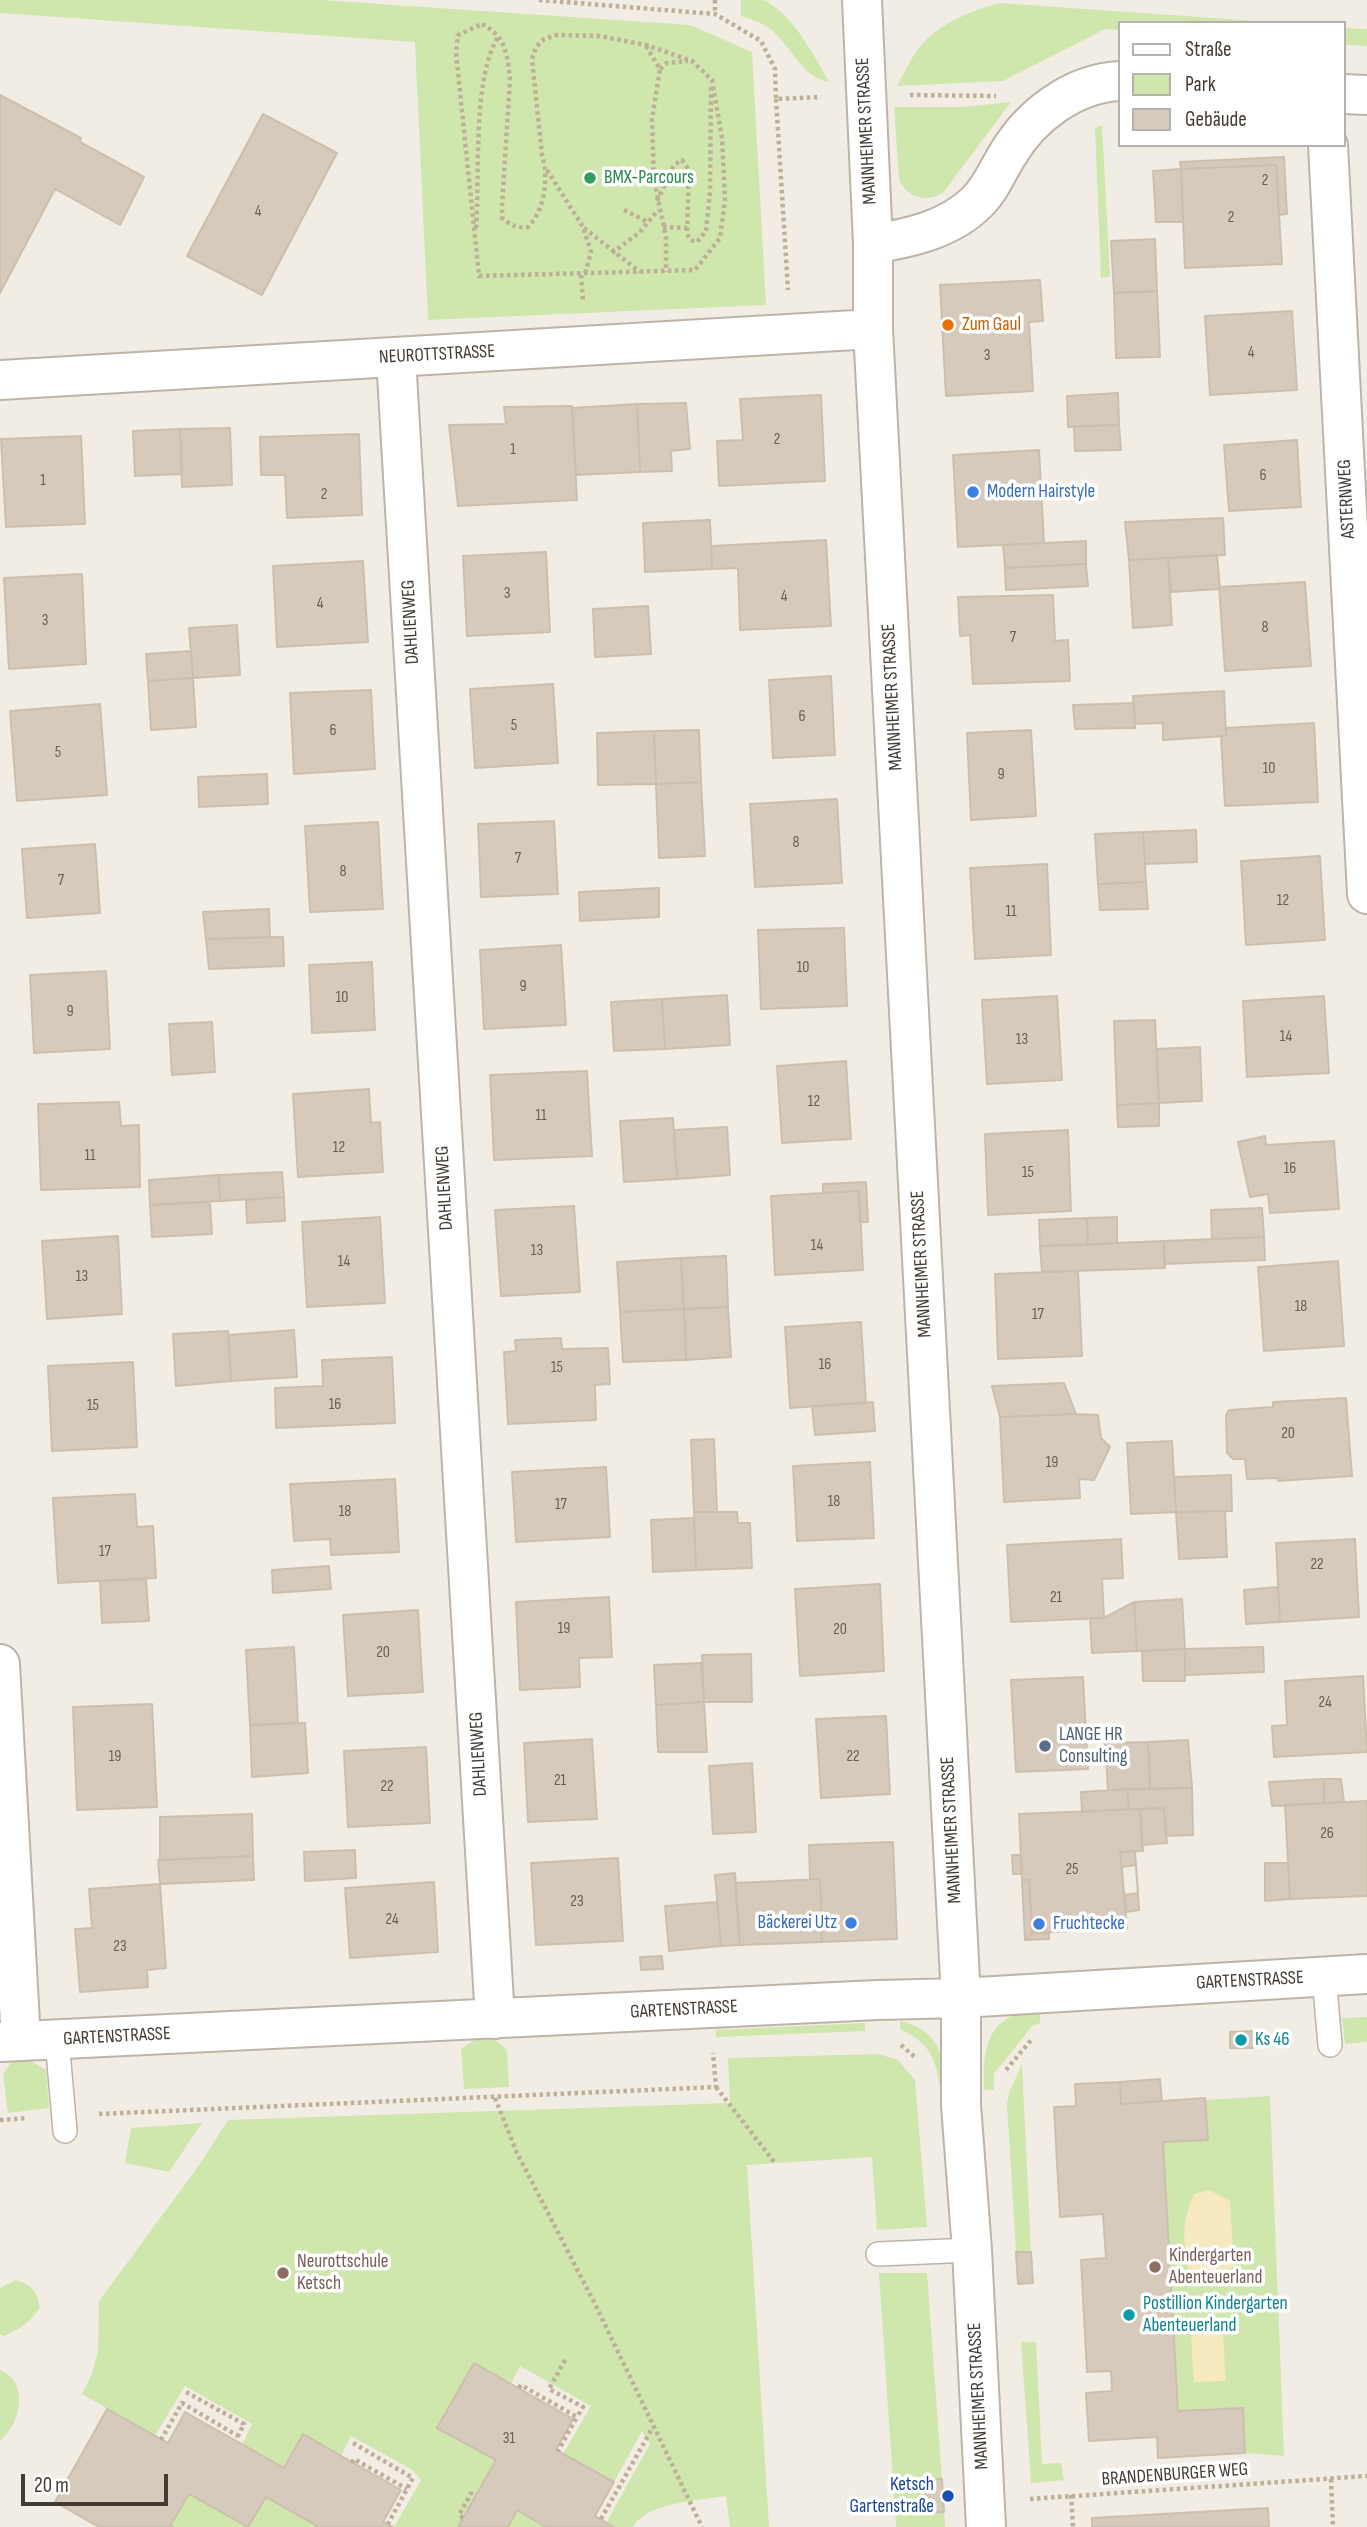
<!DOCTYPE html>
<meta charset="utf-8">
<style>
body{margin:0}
#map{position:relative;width:1367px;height:2527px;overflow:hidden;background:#f2ede4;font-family:"Sofia Sans Condensed",sans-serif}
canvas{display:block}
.legend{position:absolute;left:1118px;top:21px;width:228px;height:126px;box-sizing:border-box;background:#fff;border:2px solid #b4b1ae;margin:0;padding:9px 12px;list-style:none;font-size:21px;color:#433c34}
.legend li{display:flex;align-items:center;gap:14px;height:35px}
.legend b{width:35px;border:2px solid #b4b1ae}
.scale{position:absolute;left:21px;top:2474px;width:147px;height:32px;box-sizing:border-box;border:4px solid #433c34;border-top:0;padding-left:9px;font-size:21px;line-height:24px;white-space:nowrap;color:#433c34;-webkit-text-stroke:5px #fff;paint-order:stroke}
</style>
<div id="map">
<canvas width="1367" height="2527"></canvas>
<ul class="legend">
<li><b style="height:9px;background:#fff"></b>Straße</li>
<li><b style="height:19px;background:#cfe6ad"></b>Park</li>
<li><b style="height:19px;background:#d6cabc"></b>Gebäude</li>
</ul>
<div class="scale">20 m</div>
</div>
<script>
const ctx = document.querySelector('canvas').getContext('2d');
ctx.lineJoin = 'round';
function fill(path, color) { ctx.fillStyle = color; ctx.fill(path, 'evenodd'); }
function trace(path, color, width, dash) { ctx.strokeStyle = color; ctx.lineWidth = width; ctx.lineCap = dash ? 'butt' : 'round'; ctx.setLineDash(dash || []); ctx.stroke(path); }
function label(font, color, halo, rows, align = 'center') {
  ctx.font = font + ' "Sofia Sans Condensed",sans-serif'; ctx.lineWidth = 7; ctx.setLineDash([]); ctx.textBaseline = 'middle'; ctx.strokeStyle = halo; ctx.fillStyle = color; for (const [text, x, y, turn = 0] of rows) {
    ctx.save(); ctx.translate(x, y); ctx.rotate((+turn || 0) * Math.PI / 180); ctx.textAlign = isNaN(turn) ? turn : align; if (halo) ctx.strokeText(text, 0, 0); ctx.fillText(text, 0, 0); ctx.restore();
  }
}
const green = new Path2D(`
 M0,0H321L690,25L752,52L766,305L428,320L415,42L0,13Z
 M741,0C747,0 757,0 763,0C790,10 816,58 829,82C799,77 791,42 767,27C760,22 750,19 741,16Z
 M1000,3L1242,20L1274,23H1120V30L1105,29L1003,81L897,86C905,72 912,55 923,43C943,22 973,10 1000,3Z
 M1344,28L1367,29V46L1344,45Z
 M1011,102L943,193C925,203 907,198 899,179L894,107H963Z
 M1102,125L1110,277L1101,278L1095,128Z
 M1040,2013V2023L1033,2025L994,2074V2090H984C983,2063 983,2029 1012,2016C1019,2012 1031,2014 1040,2013Z
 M1367,2017V2042L1345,2044L1342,2018Z
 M900,2021C939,2030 943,2054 946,2089L940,2088C936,2057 929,2043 900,2029Z
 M865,2023V2031L716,2037V2030Z
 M481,2036C492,2037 499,2042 507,2050L509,2087L464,2089L461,2049Z
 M878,2054L898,2060L915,2080L927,2227L877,2230L872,2157L747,2165L769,2527H730L726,2496C701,2500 645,2503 633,2527H614L606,2523L650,2444L642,2431L614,2482L563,2454L591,2406L520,2366L511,2384L438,2428L496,2460L458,2527H394L421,2480L411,2469L351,2436L341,2456L303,2434L284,2468L242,2445L252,2424L185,2386L155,2436L82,2394L92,2374L98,2351L99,2301L200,2164L228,2120L730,2103L728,2058Z
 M26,2058L46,2070L49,2108L8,2113L3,2074L13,2060Z
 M1022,2064L1031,2252H1016L1007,2104L1009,2093Z
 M1270,2096L1284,2456L1245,2453L1243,2408L1178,2411L1163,2142L1208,2140L1205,2100Z
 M202,2123L169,2172L125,2163L131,2128Z
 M879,2273H927L942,2479L925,2480L927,2512H944L945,2527H896Z
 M16,2280C32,2285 36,2290 40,2307C29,2323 21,2329 3,2336L0,2334V2288Z
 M1021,2342H1036L1042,2464L1061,2463L1064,2480L1031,2483Z
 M0,2370C31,2383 20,2424 0,2441Z
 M189,2494L248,2527H173L170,2526Z
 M266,2497L319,2527H249Z
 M517,2510L546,2527H508Z`);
const sand = new Path2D(`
 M1209,2190L1230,2201L1234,2267L1214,2276L1189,2273C1184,2242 1180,2224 1194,2194Z
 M1222,2321L1226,2381L1194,2382L1190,2323Z`);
const building = new Path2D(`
 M0,95L81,138L80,142L144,177L120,225L55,189L0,293Z
 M263,114L337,153L262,295L187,256Z
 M1284,157L1287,214L1279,215L1276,165L1181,169L1180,162Z
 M1276,165L1282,264L1185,268L1181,169Z
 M1181,169L1183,222H1156L1153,171Z
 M1155,239L1157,291L1114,293L1111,241Z
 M1040,280L1043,321L1029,322L1033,391L946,396L940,285Z
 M1157,291L1160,357L1116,358L1114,293Z
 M1292,311L1297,390L1210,395L1205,316Z
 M1118,393L1119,425L1068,427L1067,396Z
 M821,395L825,481L719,486L717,441L743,440L740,399Z
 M686,403L690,449L671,451L672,471L640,472L637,404Z
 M637,404L640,472L576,475L572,408Z
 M572,406L577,500L458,506L449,425L506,424L504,407Z
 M1119,425L1121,450L1075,451L1074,426Z
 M230,428L232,485L182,487L180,429Z
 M180,429L182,474L135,476L133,431Z
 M359,434L362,515L287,518L285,475H261L260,437Z
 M81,436L85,524L6,527L1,439Z
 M1297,440L1301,507L1229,511L1224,445Z
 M1039,450L1044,543L958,547L953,455Z
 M1223,518L1225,555L1129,560L1125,522Z
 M710,520L712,569L645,572L643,523Z
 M826,540L831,626L740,630L738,568L712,569L711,546Z
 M1086,541V564L1005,568L1003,545Z
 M546,552L550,632L467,636L463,556Z
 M1217,555L1220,589L1171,592L1168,558Z
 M1168,558L1172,625L1133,628L1129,560Z
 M363,561L368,642L277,647L273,566Z
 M1086,564L1088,586L1006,590L1005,568Z
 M82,574L86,664L9,669L4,578Z
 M1305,582L1311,666L1225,671L1219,587Z
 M1053,595L1055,641L1068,640L1070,681L973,684L970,635L960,636L958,597Z
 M648,606L651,654L595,657L593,609Z
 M237,625L240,675L193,678L189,628Z
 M191,651L193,678L148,681L146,654Z
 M831,676L835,755L773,758L769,680Z
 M193,678L196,727L151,730L148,681Z
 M553,684L558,763L475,768L470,689Z
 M371,690L375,769L294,774L290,693Z
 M1224,691L1226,736L1163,740V723L1135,724L1133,696Z
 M1134,703L1135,728L1075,729L1073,705Z
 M100,704L107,795L17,801L10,711Z
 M1314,723L1318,802L1225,806L1221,736H1226V728Z
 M699,730L701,782L656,784L654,731Z
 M1031,730L1036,816L971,820L967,733Z
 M654,731L656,784L598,785L597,733Z
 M267,774L268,804L199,807L198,777Z
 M701,782L705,856L659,858L656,784Z
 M837,799L842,883L755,887L750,804Z
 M554,821L558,894L481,897L478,824Z
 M378,822L383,909L310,912L305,826Z
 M1196,830L1197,862L1145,864L1143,832Z
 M1143,832L1146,882L1098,884L1095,834Z
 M95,844L100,913L27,918L22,849Z
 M1320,856L1325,940L1246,945L1241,861Z
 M1047,864L1051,955L975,959L970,868Z
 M1146,882L1148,909L1100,910L1098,884Z
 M659,888V917L580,921L579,892Z
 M269,909L270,937L206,939L203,912Z
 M844,928L847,1006L761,1009L758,930Z
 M283,937L284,966L209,969L206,939Z
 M561,945L566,1025L484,1029L480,950Z
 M372,962L375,1030L312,1033L309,965Z
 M106,971L110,1049L34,1053L30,975Z
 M727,995L730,1045L665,1049L662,999Z
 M1057,996L1062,1080L987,1084L982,1000Z
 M1324,996L1329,1073L1247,1077L1243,1001Z
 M662,999L665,1049L614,1051L611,1002Z
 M1155,1020L1159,1103L1117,1105L1114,1021Z
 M212,1022L215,1072L172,1075L169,1024Z
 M1200,1047L1202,1101L1159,1103L1156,1049Z
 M846,1061L851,1139L782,1143L777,1066Z
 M587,1071L592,1156L494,1160L490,1075Z
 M369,1089L371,1123L380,1122L383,1172L298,1177L293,1094Z
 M119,1102L121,1126L139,1125L140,1187L41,1190L38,1104Z
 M1159,1103V1126L1118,1127L1117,1105Z
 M673,1118L677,1179L624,1182L620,1121Z
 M727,1127L730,1175L677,1179L674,1130Z
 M1068,1130L1071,1211L988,1215L985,1134Z
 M1265,1136L1266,1145L1334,1141L1339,1209L1270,1213L1268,1194L1250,1197L1238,1142Z
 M282,1172L284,1197L220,1201L219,1175Z
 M219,1175L220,1201L150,1205L149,1180Z
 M866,1182L868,1222H860L859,1191L823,1193V1184Z
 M859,1191L863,1270L775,1275L771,1196Z
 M284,1197L285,1221L247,1223L246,1200Z
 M210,1202L212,1234L152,1237L150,1205Z
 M574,1206L580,1292L501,1296L495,1210Z
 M1262,1208L1264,1237L1212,1239L1211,1210Z
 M380,1217L385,1303L307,1307L302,1222Z
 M1117,1217V1243L1088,1245L1087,1218Z
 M1087,1218L1088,1245L1040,1246L1039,1220Z
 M118,1236L122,1314L47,1319L42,1241Z
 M1264,1237L1265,1260L1164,1264V1241Z
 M1164,1241L1165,1268L1042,1272L1040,1246Z
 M726,1256L728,1307L684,1309L681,1258Z
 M681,1258L684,1309L620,1312L617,1262Z
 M1338,1261L1344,1346L1264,1351L1258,1267Z
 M1078,1271L1082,1356L998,1359L995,1274Z
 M728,1307L731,1357L686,1360L684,1309Z
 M684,1309L686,1360L623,1362L620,1312Z
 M861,1322L866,1403L790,1408L785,1327Z
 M294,1330L297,1377L231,1381L228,1335Z
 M228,1331L231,1381L176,1386L173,1334Z
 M561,1338L562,1349L608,1348L610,1384L595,1385L596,1420L508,1424L504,1352L516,1351L515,1340Z
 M392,1357L395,1423L276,1428L275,1388L323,1386L322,1360Z
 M133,1362L137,1447L52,1451L48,1366Z
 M1064,1383L1076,1414L1000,1417L992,1386Z
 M1346,1398L1352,1476L1278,1481V1478L1247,1479L1245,1459H1233L1227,1453L1226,1415L1229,1410L1273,1407V1402Z
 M873,1402L875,1431L815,1435L812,1406Z
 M1076,1414L1098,1415L1101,1438L1110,1447L1094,1480L1079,1479L1080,1498L1004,1502L1000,1417Z
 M714,1439L717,1512H694L691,1440Z
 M1172,1441L1176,1512L1131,1514L1127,1443Z
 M870,1462L874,1538L797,1541L793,1466Z
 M606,1467L610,1537L516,1542L512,1472Z
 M1231,1475L1232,1511L1176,1512L1174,1477Z
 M395,1479L399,1552L331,1555L330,1539L294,1541L290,1484Z
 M135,1494L137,1527L153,1526L156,1578L58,1583L53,1498Z
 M1225,1511L1227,1557L1179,1559L1176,1512Z
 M694,1512H737L738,1523H750L752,1568L696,1570Z
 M694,1518L696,1570L653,1572L651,1520Z
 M1121,1539L1123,1578L1102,1579L1104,1618L1011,1622L1007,1545Z
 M1355,1539L1359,1617L1280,1622L1276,1543Z
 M329,1566L331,1589L273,1593L272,1570Z
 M146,1579L149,1621L102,1623L100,1581Z
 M880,1584L884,1671L800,1676L795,1589Z
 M1278,1587L1280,1622L1246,1624L1244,1590Z
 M609,1597L612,1657L579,1658L580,1687L520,1690L516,1602Z
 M1182,1599L1185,1649L1137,1651L1134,1602Z
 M1134,1602L1137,1651L1092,1653L1090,1618H1104Z
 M418,1610L423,1692L348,1696L343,1615Z
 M294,1647L298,1723L250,1725L246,1650Z
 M1263,1647L1264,1672L1185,1675V1649Z
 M1185,1649V1681H1143L1142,1651Z
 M751,1654L752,1702H704L702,1655Z
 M701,1663L704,1702L656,1705L654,1665Z
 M1363,1676L1367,1752L1274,1757L1272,1726L1287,1725L1285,1681Z
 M1083,1677L1088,1769L1016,1772L1011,1680Z
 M704,1702L707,1752H658L656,1705Z
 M152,1704L157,1807L77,1810L73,1707Z
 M886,1716L890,1794L821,1798L816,1719Z
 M305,1723L308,1773L252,1777L250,1725Z
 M592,1739L597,1819L528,1822L524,1743Z
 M1188,1740L1192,1788L1150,1789L1148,1742Z
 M1148,1742L1150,1789L1108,1790L1105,1743Z
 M426,1747L430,1823L348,1827L344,1751Z
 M752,1763L756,1832L713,1834L709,1766Z
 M1324,1779V1803L1272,1806L1269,1782Z
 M1324,1779H1341L1344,1802L1324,1803Z
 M1192,1788L1193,1835L1166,1836L1164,1808L1129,1809L1127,1789Z
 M1127,1789L1129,1809L1082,1812L1081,1792Z
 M1367,1801V1896L1290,1899L1285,1805Z
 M1164,1808L1167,1843L1142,1845L1140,1809Z
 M1140,1809L1143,1851L1120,1852L1127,1929L1032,1933L1029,1880H1022L1019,1814Z
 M252,1814L253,1856L160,1860V1817Z
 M893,1842L897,1939L822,1942L820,1879H810L809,1845Z
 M355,1850L356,1878L305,1881L304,1852Z
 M1135,1851L1139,1910L1126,1912L1120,1852Z
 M1012,1855H1021L1022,1874H1013Z
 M253,1856L254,1880L160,1884L158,1860H160Z
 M618,1858L623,1941L536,1945L531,1863Z
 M1265,1863H1288L1290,1899L1265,1901Z
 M1136,1865L1138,1893L1124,1895L1122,1867Z
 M735,1873L740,1945L721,1946L715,1875Z
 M820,1879L822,1942L740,1945L735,1883Z
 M1022,1880H1029L1032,1933L1025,1940Z
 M434,1882L438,1952L350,1958L345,1888Z
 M160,1884L166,1968L147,1970L148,1987L80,1992L75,1929L92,1928L89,1889Z
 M717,1902L721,1946L669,1951L665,1906Z
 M1032,1933H1049V1939L1025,1940Z
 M662,1956L663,1969L641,1970L640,1957Z
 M1252,2031L1253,2048H1230V2032Z
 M1160,2079L1162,2101L1121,2104L1120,2082Z
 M1120,2082L1121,2104L1205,2098L1208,2140L1163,2142L1178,2411L1243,2408L1245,2453L1158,2458L1157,2437L1089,2441L1086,2393L1112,2391L1111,2371L1087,2372L1081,2260L1106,2258L1103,2214L1060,2217L1054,2107L1076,2106L1075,2084Z
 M1016,2252H1031L1033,2283L1018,2284Z
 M474,2363L573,2419L556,2450L614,2482L595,2516L614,2527H546L517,2510L508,2527H458L496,2460L437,2428Z
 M107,2409L168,2443L185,2412L284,2468L303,2434L401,2490L383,2522L393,2527H319L266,2497L248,2527L189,2494L170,2526L173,2527H99L55,2502Z
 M925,2479H942L944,2512L927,2513Z
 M1268,2508L1269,2527H1092V2518Z`);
const path = new Path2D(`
 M539,0L715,14L761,41L775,69L776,99L821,97
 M715,0V14
 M482,24C506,37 507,53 510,79L502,206V218C511,225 516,228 528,227C545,210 549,178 542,155L532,59L536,47L544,39L557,35L599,36L646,45L692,61L712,80L722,138L725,200L720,238L695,270L479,276L456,53L458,35Z
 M646,46L660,69L652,119L654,180L666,237V272
 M660,69L667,63L688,61
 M910,95L996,96
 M776,99L788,290
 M547,170L583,227L591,252L585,274
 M657,201L674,165L682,160L689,170L687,234L690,240L697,242L706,231L710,192L711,87
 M624,210L648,222
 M663,227L687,228
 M476,228C480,178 472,74 499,36
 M584,228L640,272
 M612,253L640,232L658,210
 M581,275L583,300
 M901,2045L916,2058
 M1006,2070L1032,2039
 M716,2087L775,2163
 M495,2098L517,2153L596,2306L702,2527
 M99,2114L716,2087L713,2053
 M0,2120L27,2118
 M565,2360L549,2389L583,2407L577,2417
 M519,2388L521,2385L577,2417L558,2451
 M186,2392L244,2424L236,2440
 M161,2440L182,2403L238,2436
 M353,2443L413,2478L388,2524
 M352,2463L354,2459L407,2489
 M1331,2479L1333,2527
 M1071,2495L1073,2527
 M1030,2499L1367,2476
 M463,2518L459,2515L473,2490
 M601,2519L653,2427`);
const lane = new Path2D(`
 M1324,1976L1330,2045
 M57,2040L65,2131
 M878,2254L972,2250`);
const street = new Path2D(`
 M862,0L873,244V329L961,1998V2105L972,2250L986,2527
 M1344,94L1367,95
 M1328,145L1367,894
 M873,244C909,238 948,230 976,203C991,189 997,171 1008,154C1031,115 1074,83 1120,81
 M396,358L495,2019
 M0,380L873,329
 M0,1664L21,2041
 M0,2042L877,2000L961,1998L1367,1974`);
const markers = [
 [590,178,7,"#2e9e5b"],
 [948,325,7,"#e8710a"],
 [973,492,7,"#3f7fe0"],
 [1045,1746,7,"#5c6f8a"],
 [851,1923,7,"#3f7fe0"],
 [1039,1924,7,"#3f7fe0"],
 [1241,2040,7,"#0f9aa8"],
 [1155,2267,7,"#8d6e63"],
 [283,2273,7,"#8d6e63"],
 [1129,2315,7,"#0f9aa8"],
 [948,2496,7,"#1a4fb4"]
];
const numberNames = [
 ["2",1265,181],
 ["4",258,212],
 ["2",1231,218],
 ["4",1251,353],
 ["3",987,356],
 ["2",777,440],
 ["1",513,450],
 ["6",1263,476],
 ["1",43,481],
 ["2",324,495],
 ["3",507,594],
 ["4",784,597],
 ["4",320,604],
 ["3",45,621],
 ["8",1265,628],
 ["7",1013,638],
 ["6",802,717],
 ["5",514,726],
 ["6",333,731],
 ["5",58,753],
 ["10",1269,769],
 ["9",1001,775],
 ["8",796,843],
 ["7",518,859],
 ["8",343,872],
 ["7",61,881],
 ["12",1283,901],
 ["11",1011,912],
 ["10",803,968],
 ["9",523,987],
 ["10",342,998],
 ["9",70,1012],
 ["14",1286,1037],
 ["13",1022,1040],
 ["12",814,1102],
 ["11",541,1116],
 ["12",339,1148],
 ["11",90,1156],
 ["16",1290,1169],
 ["15",1028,1173],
 ["14",817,1246],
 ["13",537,1251],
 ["14",344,1262],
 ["13",82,1277],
 ["18",1301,1307],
 ["17",1038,1315],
 ["16",825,1365],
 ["15",557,1368],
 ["16",335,1405],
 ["15",93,1406],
 ["20",1288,1434],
 ["19",1052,1463],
 ["18",834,1502],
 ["17",561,1505],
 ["18",345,1512],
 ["17",105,1552],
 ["22",1317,1565],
 ["21",1056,1598],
 ["19",564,1629],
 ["20",840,1630],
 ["20",383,1653],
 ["24",1325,1703],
 ["19",115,1757],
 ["22",853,1757],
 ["21",560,1781],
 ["22",387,1787],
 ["26",1327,1834],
 ["25",1072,1870],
 ["23",577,1902],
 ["24",392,1920],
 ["23",120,1947],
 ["31",509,2439]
];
const streetNames = [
 ["MANNHEIMER STRASSE",867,131,-93],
 ["NEUROTTSTRASSE",437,355,-3],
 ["ASTERNWEG",1347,499,-93],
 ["DAHLIENWEG",411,622,-93],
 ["MANNHEIMER STRASSE",893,697,-93],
 ["DAHLIENWEG",445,1188,-93],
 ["MANNHEIMER STRASSE",922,1264,-93],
 ["DAHLIENWEG",479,1754,-93],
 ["MANNHEIMER STRASSE",952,1830,-93],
 ["GARTENSTRASSE",1250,1981,-3],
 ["GARTENSTRASSE",684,2010,-3],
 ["GARTENSTRASSE",117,2037,-3],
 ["MANNHEIMER STRASSE",979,2396,-93],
 ["BRANDENBURGER WEG",1175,2475,-4]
];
const leisureNames = [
 ["BMX-Parcours",604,178]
];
const foodNames = [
 ["Zum Gaul",962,325]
];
const shopNames = [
 ["Modern Hairstyle",987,492],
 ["Bäckerei Utz",837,1923,"right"],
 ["Fruchtecke",1053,1924]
];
const serviceNames = [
 ["LANGE HR",1059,1735],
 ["Consulting",1059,1757]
];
const cultureNames = [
 ["Ks 46",1255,2040],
 ["Postillion Kindergarten",1143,2304],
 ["Abenteuerland",1143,2326]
];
const educationNames = [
 ["Kindergarten",1169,2256],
 ["Abenteuerland",1169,2278],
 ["Neurottschule",297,2262],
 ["Ketsch",297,2284]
];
const transitNames = [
 ["Ketsch",934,2485],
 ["Gartenstraße",934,2507]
];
fill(green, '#cfe6ad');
fill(sand, '#f6e8bf');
fill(building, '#d6cabc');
trace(building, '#cdbfad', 2);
trace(lane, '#bdb4a7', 26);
trace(street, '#bdb4a7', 42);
trace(path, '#beaf98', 4.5, [3.5, 3.5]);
trace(lane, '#fff', 23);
trace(street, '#fff', 38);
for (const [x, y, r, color] of markers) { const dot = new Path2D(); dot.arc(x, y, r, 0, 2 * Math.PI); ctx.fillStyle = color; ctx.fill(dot); trace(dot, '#fff', 2.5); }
label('16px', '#686056', null, numberNames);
label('19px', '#433c34', '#fff', streetNames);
label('19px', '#27864d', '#fff', leisureNames, 'left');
label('19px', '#c56008', '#fff', foodNames, 'left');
label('19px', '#366cbe', '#fff', shopNames, 'left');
label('19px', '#4e5e75', '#fff', serviceNames, 'left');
label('19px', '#0d838f', '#fff', cultureNames, 'left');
label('19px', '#785e54', '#fff', educationNames, 'left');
label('19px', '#164399', '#fff', transitNames, 'right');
</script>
